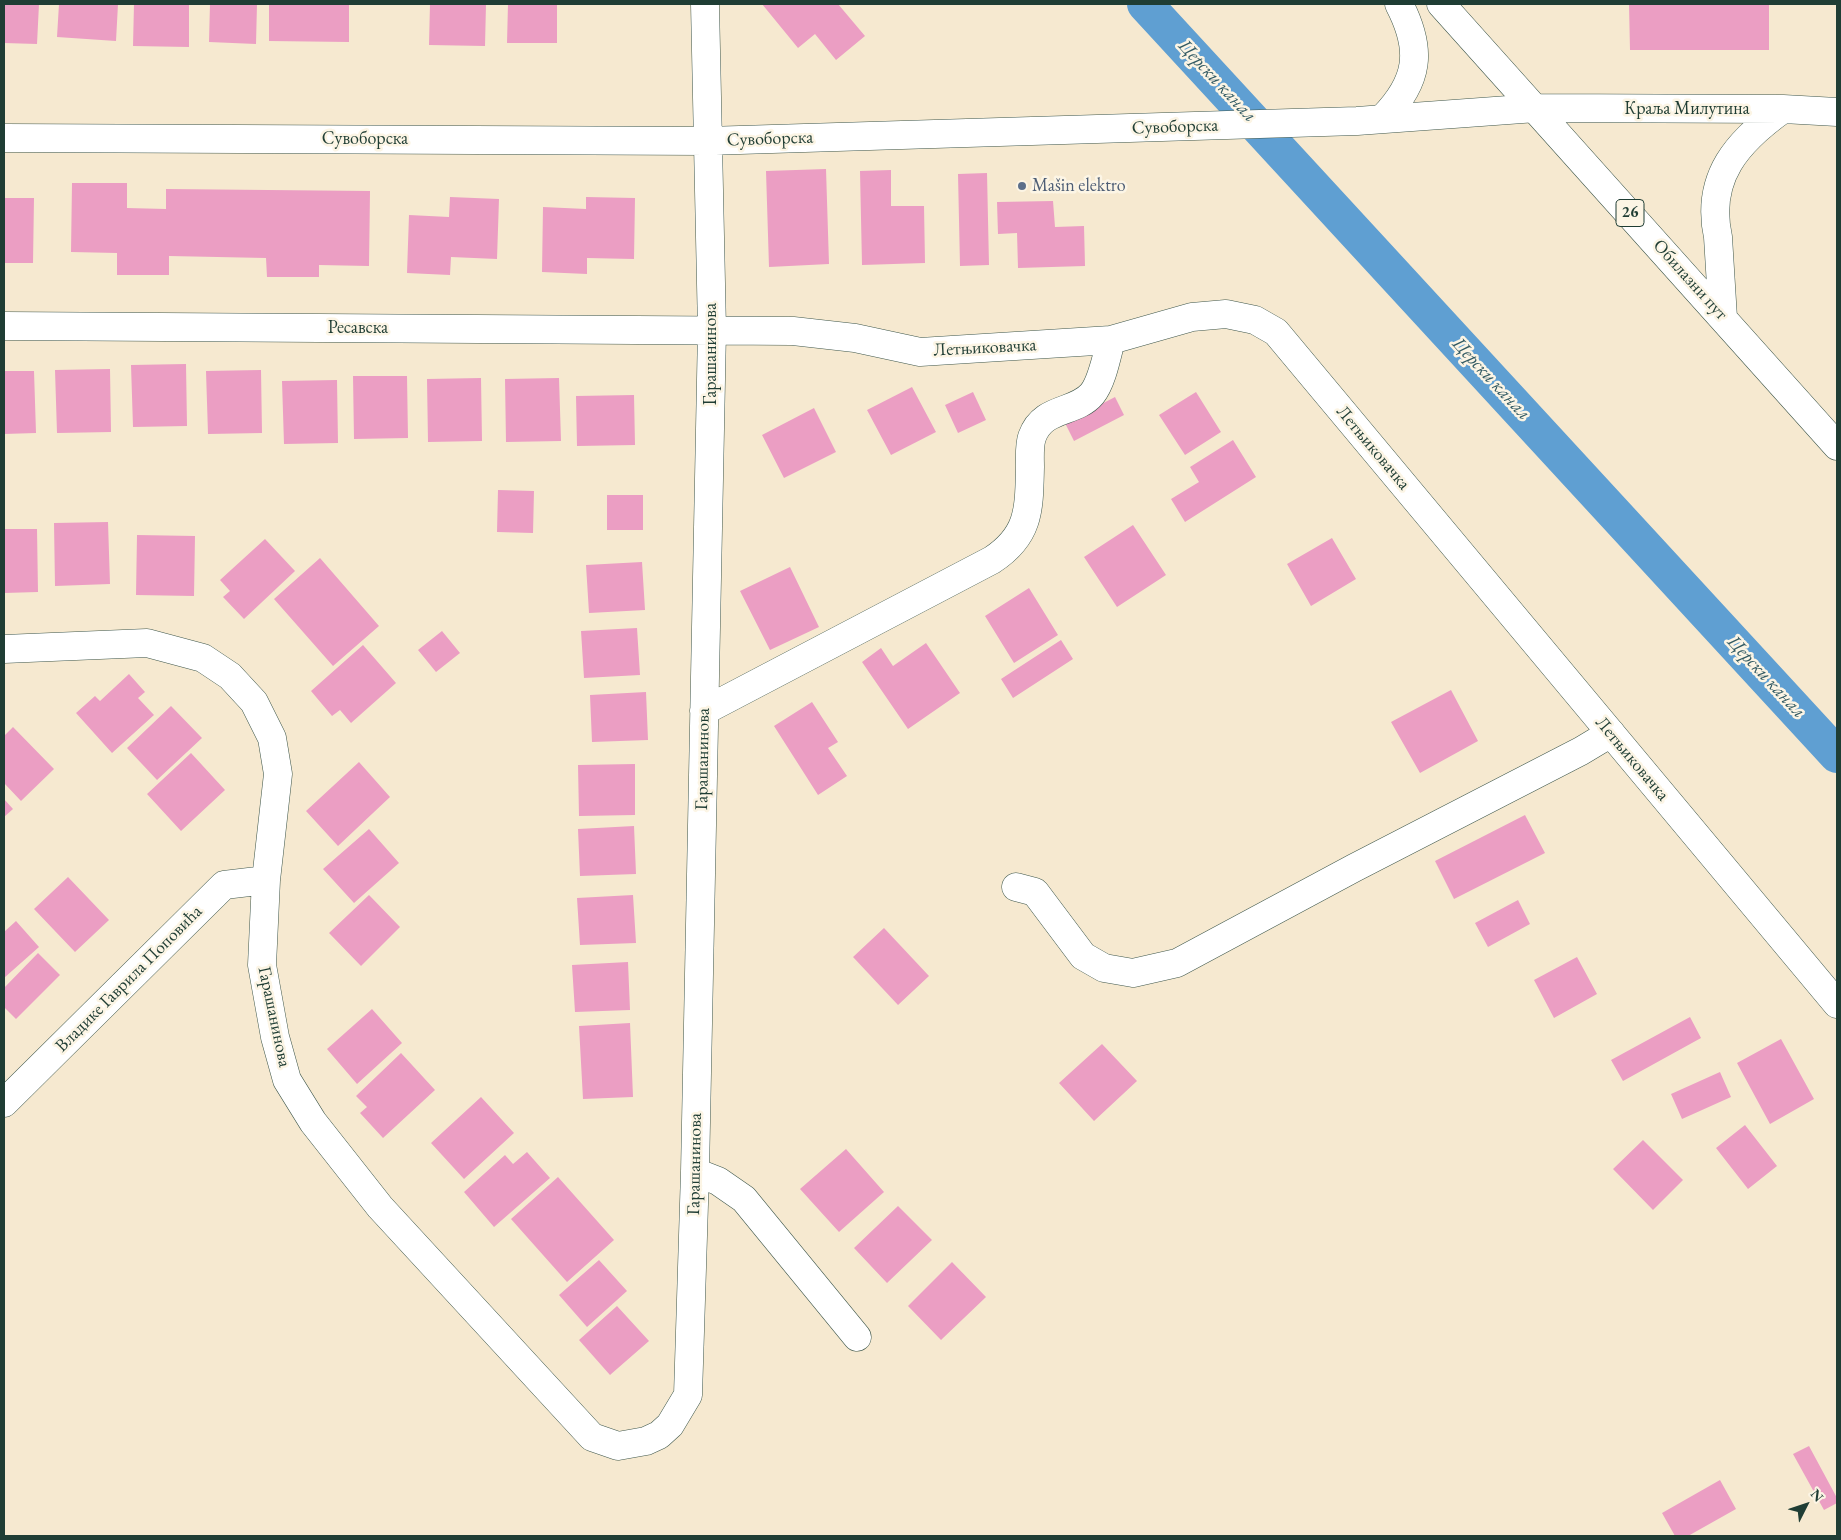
<!DOCTYPE html>
<meta charset="utf-8">
<style>
body{margin:0}
#map{position:relative;width:1841px;height:1540px;overflow:hidden;background:#f6e9d0;font-family:"EB Garamond",serif}
canvas{display:block}
.frame{position:absolute;inset:0;border:5px solid #1f3d34;pointer-events:none}
.north{position:absolute;left:1781px;top:1480px;width:50px;height:50px;-webkit-text-stroke:4px #fcf5e5;paint-order:stroke;rotate:49deg;font-size:14px;font-weight:700;line-height:20px;text-align:center;color:#1f3d34}
.north::after{content:'';display:block;margin:auto;width:18px;height:22px;background:#1f3d34;clip-path:polygon(50% 0,100% 100%,50% 72%,0 100%)}
</style>
<div id="map">
<canvas width="1841" height="1540"></canvas>
<div class="frame"></div>
<div class="north">N</div>
</div>
<script>
const ctx = document.querySelector('canvas').getContext('2d');
ctx.lineJoin = 'round';
function trace(path, color, width, dash) { ctx.strokeStyle = color; ctx.lineWidth = width; ctx.lineCap = dash ? 'butt' : 'round'; ctx.setLineDash(dash || []); ctx.stroke(path); }
function fill(path, color) { ctx.fillStyle = color; ctx.fill(path, 'evenodd'); }
function label(font, color, halo, rows, align = 'center') {
  ctx.font = font + ' "EB Garamond",serif'; ctx.lineWidth = 5; ctx.setLineDash([]); ctx.textBaseline = 'middle'; ctx.strokeStyle = halo; ctx.fillStyle = color; for (const [text, x, y, turn = 0] of rows) {
    ctx.save(); ctx.translate(x, y); ctx.rotate((+turn || 0) * Math.PI / 180); ctx.textAlign = isNaN(turn) ? turn : align; if (halo) ctx.strokeText(text, 0, 0); ctx.fillText(text, 0, 0); ctx.restore();
  }
}
const canal = new Path2D(`
 M1145,4L1837,755`);
const building = new Path2D(`
 M4,4H39L37,44L4,43Z
 M59,4H118L116,41L57,37Z
 M134,4H189V47L133,46Z
 M210,4H257L256,44L209,42Z
 M269,4H349V42L269,41Z
 M430,4H486L485,46L429,45Z
 M508,4H557V43H507Z
 M762,4H838L865,36L836,60L815,34L798,48Z
 M1629,4H1769V50H1630Z
 M826,169L829,264L769,267L766,171Z
 M891,170V206H924L925,263L862,265L860,171Z
 M987,173L989,265L960,266L958,174Z
 M72,183H127V208L166,209V189L370,191L369,266L319,265V277H267L266,258L169,256V275H117V253L71,252Z
 M450,197L499,199L497,259L451,257L450,275L407,273L409,215L449,217Z
 M586,197L635,198L634,259L587,258V274L542,272L543,207L586,209Z
 M4,198H34L33,263H4Z
 M1053,201L1055,227L1084,226L1085,266L1018,268L1017,233L998,234L997,202Z
 M186,364L187,426L133,427L131,365Z
 M110,369L111,432L57,433L55,370Z
 M261,370L262,433L208,434L206,371Z
 M4,371H34L36,433L4,434Z
 M353,376H407L408,438L354,439Z
 M481,378L482,441L428,442L427,379Z
 M559,378L561,441L506,442L505,379Z
 M337,380L338,443L284,444L282,381Z
 M912,387L936,432L891,455L867,410Z
 M973,392L986,420L958,433L945,405Z
 M1196,392L1221,432L1185,455L1159,415Z
 M634,395L635,445L577,446L576,396Z
 M1115,397L1124,415L1074,441L1065,423Z
 M814,408L836,452L784,478L762,435Z
 M1233,440L1256,477L1185,522L1171,499L1199,482L1190,467Z
 M498,490L534,491L533,533L497,532Z
 M607,495H643V530H607Z
 M108,522L110,584L55,586L54,523Z
 M1133,525L1166,575L1117,607L1084,557Z
 M4,529H37L38,592L4,593Z
 M137,535L195,536L194,596L136,595Z
 M1332,538L1356,579L1311,606L1287,564Z
 M265,539L295,571L244,619L223,597L230,591L220,580Z
 M320,558L379,626L333,666L274,599Z
 M642,562L645,610L589,613L586,565Z
 M790,567L819,627L770,650L740,591Z
 M1029,588L1058,635L1014,663L985,616Z
 M637,628L640,675L584,678L581,631Z
 M442,631L460,653L436,672L418,650Z
 M1061,640L1073,659L1013,698L1001,679Z
 M926,643L960,693L908,729L862,662L881,648L893,666Z
 M363,645L396,683L351,723L340,710L332,716L311,691Z
 M129,674L145,692L138,698L154,715L112,753L76,713L95,696L100,701Z
 M1451,690L1478,741L1420,773L1391,722Z
 M646,692L648,740L592,742L590,695Z
 M812,702L838,742L828,748L847,776L818,795L774,726Z
 M171,706L202,738L157,780L127,748Z
 M13,727L54,769L21,801L4,783V736Z
 M191,753L225,790L181,831L147,794Z
 M359,762L390,797L338,846L306,811Z
 M635,764V815L579,816L578,765Z
 M4,799L13,809L4,817Z
 M1525,815L1545,853L1454,899L1435,861Z
 M634,826L636,874L580,876L578,829Z
 M369,829L399,863L354,903L323,869Z
 M68,877L109,920L75,952L34,909Z
 M369,895L400,927L361,966L329,933Z
 M633,895L636,943L580,945L577,898Z
 M1518,900L1530,924L1488,947L1475,923Z
 M16,921L39,947L4,978V932Z
 M884,928L929,976L898,1005L853,957Z
 M38,953L60,975L16,1019L4,1007V988Z
 M1577,957L1597,994L1554,1018L1534,980Z
 M628,962L630,1010L575,1012L572,965Z
 M372,1009L402,1043L357,1084L327,1049Z
 M1690,1017L1701,1038L1623,1081L1611,1060Z
 M630,1023L633,1097L583,1099L579,1026Z
 M1781,1039L1814,1099L1770,1124L1737,1063Z
 M1102,1044L1137,1081L1094,1121L1059,1083Z
 M401,1053L435,1090L383,1138L360,1113L367,1107L356,1096Z
 M1720,1072L1731,1097L1682,1119L1671,1094Z
 M481,1097L514,1133L464,1179L431,1143Z
 M1745,1125L1777,1166L1748,1189L1716,1148Z
 M1643,1140L1683,1180L1653,1210L1613,1169Z
 M846,1149L884,1192L839,1232L800,1189Z
 M527,1152L550,1178L494,1227L464,1192L505,1155L513,1164Z
 M558,1177L614,1240L567,1282L511,1219Z
 M898,1206L932,1240L887,1283L854,1248Z
 M599,1260L627,1291L587,1327L559,1295Z
 M952,1262L986,1297L941,1340L908,1306Z
 M617,1306L649,1341L610,1375L579,1340Z
 M1809,1446L1837,1498V1503L1824,1510L1793,1454Z
 M1720,1480L1736,1509L1688,1536H1675L1662,1513Z`);
const minor = new Path2D(`
 M4,138L707,141L1357,121L1536,108
 M4,326L793,331L855,338L920,352L1111,340L1192,317L1226,314L1255,320L1276,332L1837,1004
 M4,649L147,643L203,658L230,676L254,702L272,738L278,774L266,880L262,965L275,1037L287,1080L313,1122L380,1207L592,1437L618,1446L646,1441L659,1435L670,1425L688,1395L695,1172L712,330L705,4
 M704,711L992,560C1030,535 1029,509 1030,467C1030,458 1029,446 1032,437C1043,406 1075,414 1092,394C1102,382 1107,355 1111,340
 M1016,887L1035,892L1083,956L1104,968L1133,973L1177,963L1354,868L1581,751L1611,733
 M4,1103L224,885L266,880
 M695,1172L718,1181L744,1199L857,1337`);
const major = new Path2D(`
 M1441,4L1837,446
 M1536,108L1783,109L1837,112
 M1383,118C1419,81 1423,50 1399,4
 M1723,318L1718,237C1705,177 1738,141 1783,109`);
const markers = [
 [1022,186,5,"#5c6f8a"]
];
const shields = [
 [1630,213,28]
];
const shieldNames = [
 ["26",1630,213]
];
const streetNames = [
 ["Краља Милутина",1687,109],
 ["Сувоборска",1175,127,-2],
 ["Сувоборска",365,139],
 ["Сувоборска",770,139,-2],
 ["Обилазни пут",1690,280,48],
 ["Ресавска",358,328],
 ["Летњиковачка",985,348,-3],
 ["Гарашанинова",711,354,-90],
 ["Летњиковачка",1373,448,50],
 ["Гарашанинова",703,759,-89],
 ["Летњиковачка",1632,759,50],
 ["Владике Гаврила Поповића",129,979,-45],
 ["Гарашанинова",274,1017,78],
 ["Гарашанинова",695,1164,-89]
];
const serviceNames = [
 ["Mašin elektro",1032,186]
];
const waterNames = [
 ["Церски канал",1217,81,47],
 ["Церски канал",1491,379,47],
 ["Церски канал",1766,677,47]
];
trace(canal, '#5f9fd2', 36);
fill(building, '#eb9ec3');
trace(minor, '#3f574b', 29);
trace(major, '#3f574b', 29);
trace(minor, '#fff', 28);
trace(major, '#fff', 28);
for (const [x, y, r, color] of markers) { const dot = new Path2D(); dot.arc(x, y, r, 0, 2 * Math.PI); ctx.fillStyle = color; ctx.fill(dot); trace(dot, '#fcf5e5', 2); }
for (const [x, y, w] of shields) { const box = new Path2D(); box.roundRect(x - w / 2, y - 13.5, w, 27, 4); ctx.fillStyle = '#fcf5e5'; ctx.fill(box); trace(box, '#1f3d34', 1); }
label('bold 16px', '#1f3d34', null, shieldNames);
label('18px', '#1f3d34', '#fcf5e5', streetNames);
label('18px', '#4e5e75', '#fcf5e5', serviceNames, 'left');
label('italic 19px', '#325a63', '#fcf5e5', waterNames);
</script>
